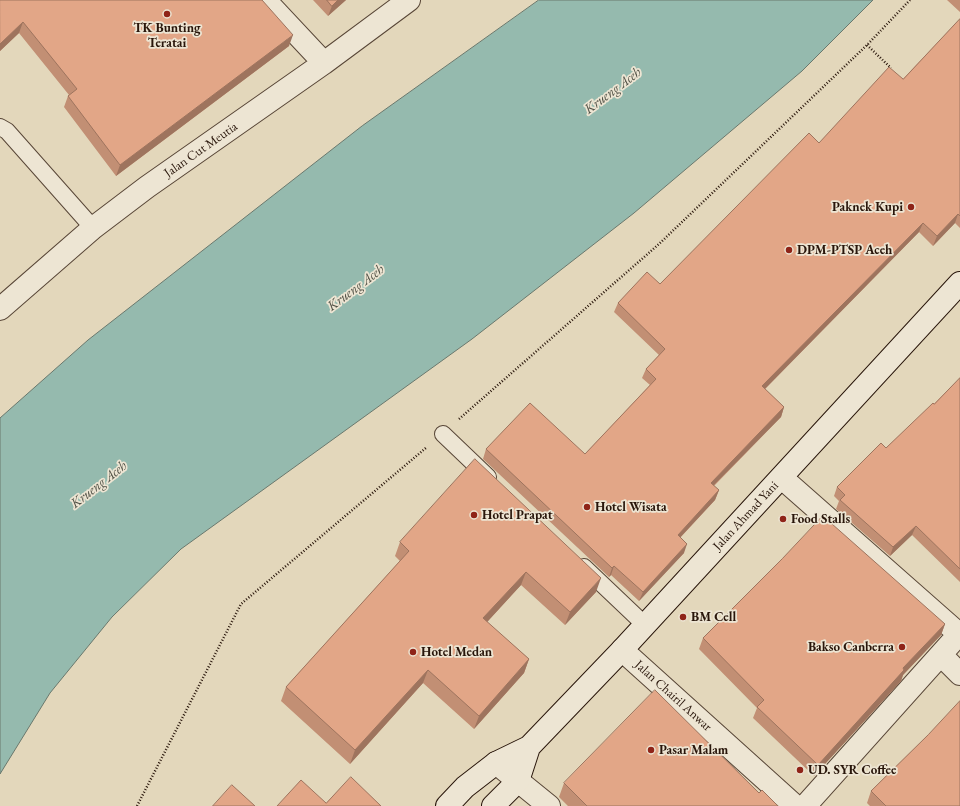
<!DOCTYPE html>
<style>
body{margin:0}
canvas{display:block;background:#e3d7bb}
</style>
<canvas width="960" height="806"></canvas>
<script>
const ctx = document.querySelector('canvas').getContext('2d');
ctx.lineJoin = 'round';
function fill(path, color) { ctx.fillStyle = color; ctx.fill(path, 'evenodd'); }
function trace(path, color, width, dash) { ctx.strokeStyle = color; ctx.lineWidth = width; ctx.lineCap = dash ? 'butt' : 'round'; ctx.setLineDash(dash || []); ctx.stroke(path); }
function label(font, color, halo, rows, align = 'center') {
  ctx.font = font + ' "EB Garamond",serif'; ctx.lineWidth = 3.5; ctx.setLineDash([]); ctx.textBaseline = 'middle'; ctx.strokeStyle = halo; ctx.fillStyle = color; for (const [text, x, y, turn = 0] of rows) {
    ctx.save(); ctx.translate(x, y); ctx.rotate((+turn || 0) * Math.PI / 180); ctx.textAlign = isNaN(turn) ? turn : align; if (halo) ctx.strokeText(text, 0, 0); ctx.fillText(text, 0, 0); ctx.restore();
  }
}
const water = new Path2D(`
 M539,0H873L802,71L634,213L472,339L181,549L112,617L50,693L0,774V418L88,340L362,126Z`);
const path = new Path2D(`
 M867,45L891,68
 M459,419L659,244L867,45L910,0
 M137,806L241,604L427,447`);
const service = new Path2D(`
 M0,127L7,131L93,228
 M443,434L488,477
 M584,567L645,625`);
const minor = new Path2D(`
 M265,0L324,63
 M0,309L93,228L147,187L324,63L409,0
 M782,478L959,634
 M622,650L795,806
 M941,655L960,674
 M496,763L549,806
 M805,806L960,633`);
const secondary = new Path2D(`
 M447,806L465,787L496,763L529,747L622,650L960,283
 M493,806L518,781L529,747`);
const wall = new Path2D(`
 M0,0L289,46L116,176L64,107L68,96L69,95L19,33L0,51Z
 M313,0H346L328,16Z
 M947,0H960V12Z
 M960,19V228L955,223L933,246L919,232L765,389L784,407L781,417L714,486L719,490L715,500L680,538L684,553L639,601L611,575L609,577L483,459L486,449L585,454L650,385L642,378L646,369L659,355L614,312L618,303L660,284L819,143L903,79Z
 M960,378V582L912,535L890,556L836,509L839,501L834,496L837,487L886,448L934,404Z
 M475,459L596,592L565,625L521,585L487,622L529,659L524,673L474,729L423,683L350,764L281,701L286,687L400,561L395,556L400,542Z
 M945,624L941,635L903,675L901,681L814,776L753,718L757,708L699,649L703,638Z
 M928,735L960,806H870L867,803L871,791Z
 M564,783L759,793L778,806H568L559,797Z`);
const shadedWall = new Path2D(`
 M338,0H346L328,16L332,6Z
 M23,22L19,33L0,51V44Z
 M293,35L289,46L116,176L120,165Z
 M958,214L955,223L933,246L937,236Z
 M923,223L919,232L759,395L762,386Z
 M784,407L781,417L707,492L711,483Z
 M719,490L715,500L674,544L678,535Z
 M916,526L912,535L890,556L893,547Z
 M687,544L684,553L639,601L643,592Z
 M614,566L611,575L609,577L612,568Z
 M526,572L521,585L478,632L483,618Z
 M601,578L596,592L565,625L570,612Z
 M945,624L941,635L903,675L901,681L814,776L818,765L903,668Z
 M529,659L524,673L474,729L479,716Z
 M428,670L423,683L350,764L355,750Z`);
const building = new Path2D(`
 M0,0H262L293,35L120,165L68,96L77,89L23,22L0,44Z
 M327,0H338L332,6Z
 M960,19V216L958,214L937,236L923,223L762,386L784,407L711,483L719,490L678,535L687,544L643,592L614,566L612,568L486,449L530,403L585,454L656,379L646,369L665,349L618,303L647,272L660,284L809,133L819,143L889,67L903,79Z
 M960,378V569L916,526L893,547L840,500L845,495L837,487L881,443L886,448L933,403L934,404Z
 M475,459L601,578L570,612L526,572L483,618L529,659L479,716L428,670L355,750L286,687L409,551L400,542Z
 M823,516L945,624L903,668L904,670L818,765L757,707L764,700L703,638L782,559Z
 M655,690L759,793L762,790L778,806H587L564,783Z
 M960,701V806H886L871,791L928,735Z
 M351,777L381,806H277L301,780L326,803Z
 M232,785L255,806H213Z`);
const markers = [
 [167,14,4,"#8f2418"],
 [911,207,4,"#8f2418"],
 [789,250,4,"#8f2418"],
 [587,507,4,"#8f2418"],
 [474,515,4,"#8f2418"],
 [783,519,4,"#8f2418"],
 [683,617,4,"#8f2418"],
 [902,647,4,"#8f2418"],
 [413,652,4,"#8f2418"],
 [651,750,4,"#8f2418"],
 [800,770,4,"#8f2418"]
];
const poiNames = [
 ["TK Bunting",167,28,"center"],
 ["Teratai",167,43,"center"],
 ["Paknek Kupi",903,207,"right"],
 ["DPM-PTSP Aceh",797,250],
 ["Hotel Wisata",595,507],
 ["Hotel Prapat",482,515],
 ["Food Stalls",791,519],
 ["BM Cell",691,617],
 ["Bakso Canberra",894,647,"right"],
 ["Hotel Medan",421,652],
 ["Pasar Malam",659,750],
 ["UD. SYR Coffee",808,770]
];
const streetNames = [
 ["Jalan Cut Meutia",201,150,-35],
 ["Jalan Ahmad Yani",746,516,-47],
 ["Jalan Chairil Anwar",673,696,42]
];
const waterNames = [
 ["Krueng Aceh",613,91,-37],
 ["Krueng Aceh",356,288,-37],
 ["Krueng Aceh",99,485,-38]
];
fill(water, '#95baae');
trace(water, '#6a786d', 1);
trace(service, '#584637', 18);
trace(minor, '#584637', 24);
trace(secondary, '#29160b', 24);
trace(path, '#29160b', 2.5, [1, 2]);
trace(service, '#ede5d3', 16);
trace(minor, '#ede5d3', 22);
trace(secondary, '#ede5d3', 22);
fill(wall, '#c28f74');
fill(shadedWall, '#9e745e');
fill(building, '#e2a687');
trace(building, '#9e745e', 1);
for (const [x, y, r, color] of markers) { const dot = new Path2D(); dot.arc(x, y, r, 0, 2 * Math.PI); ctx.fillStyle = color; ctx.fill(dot); trace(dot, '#ede5d3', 1.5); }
label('bold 13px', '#29160b', '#ede5d3', poiNames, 'left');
label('13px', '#29160b', '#ede5d3', streetNames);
label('italic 14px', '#4f4f44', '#ede5d3', waterNames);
</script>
